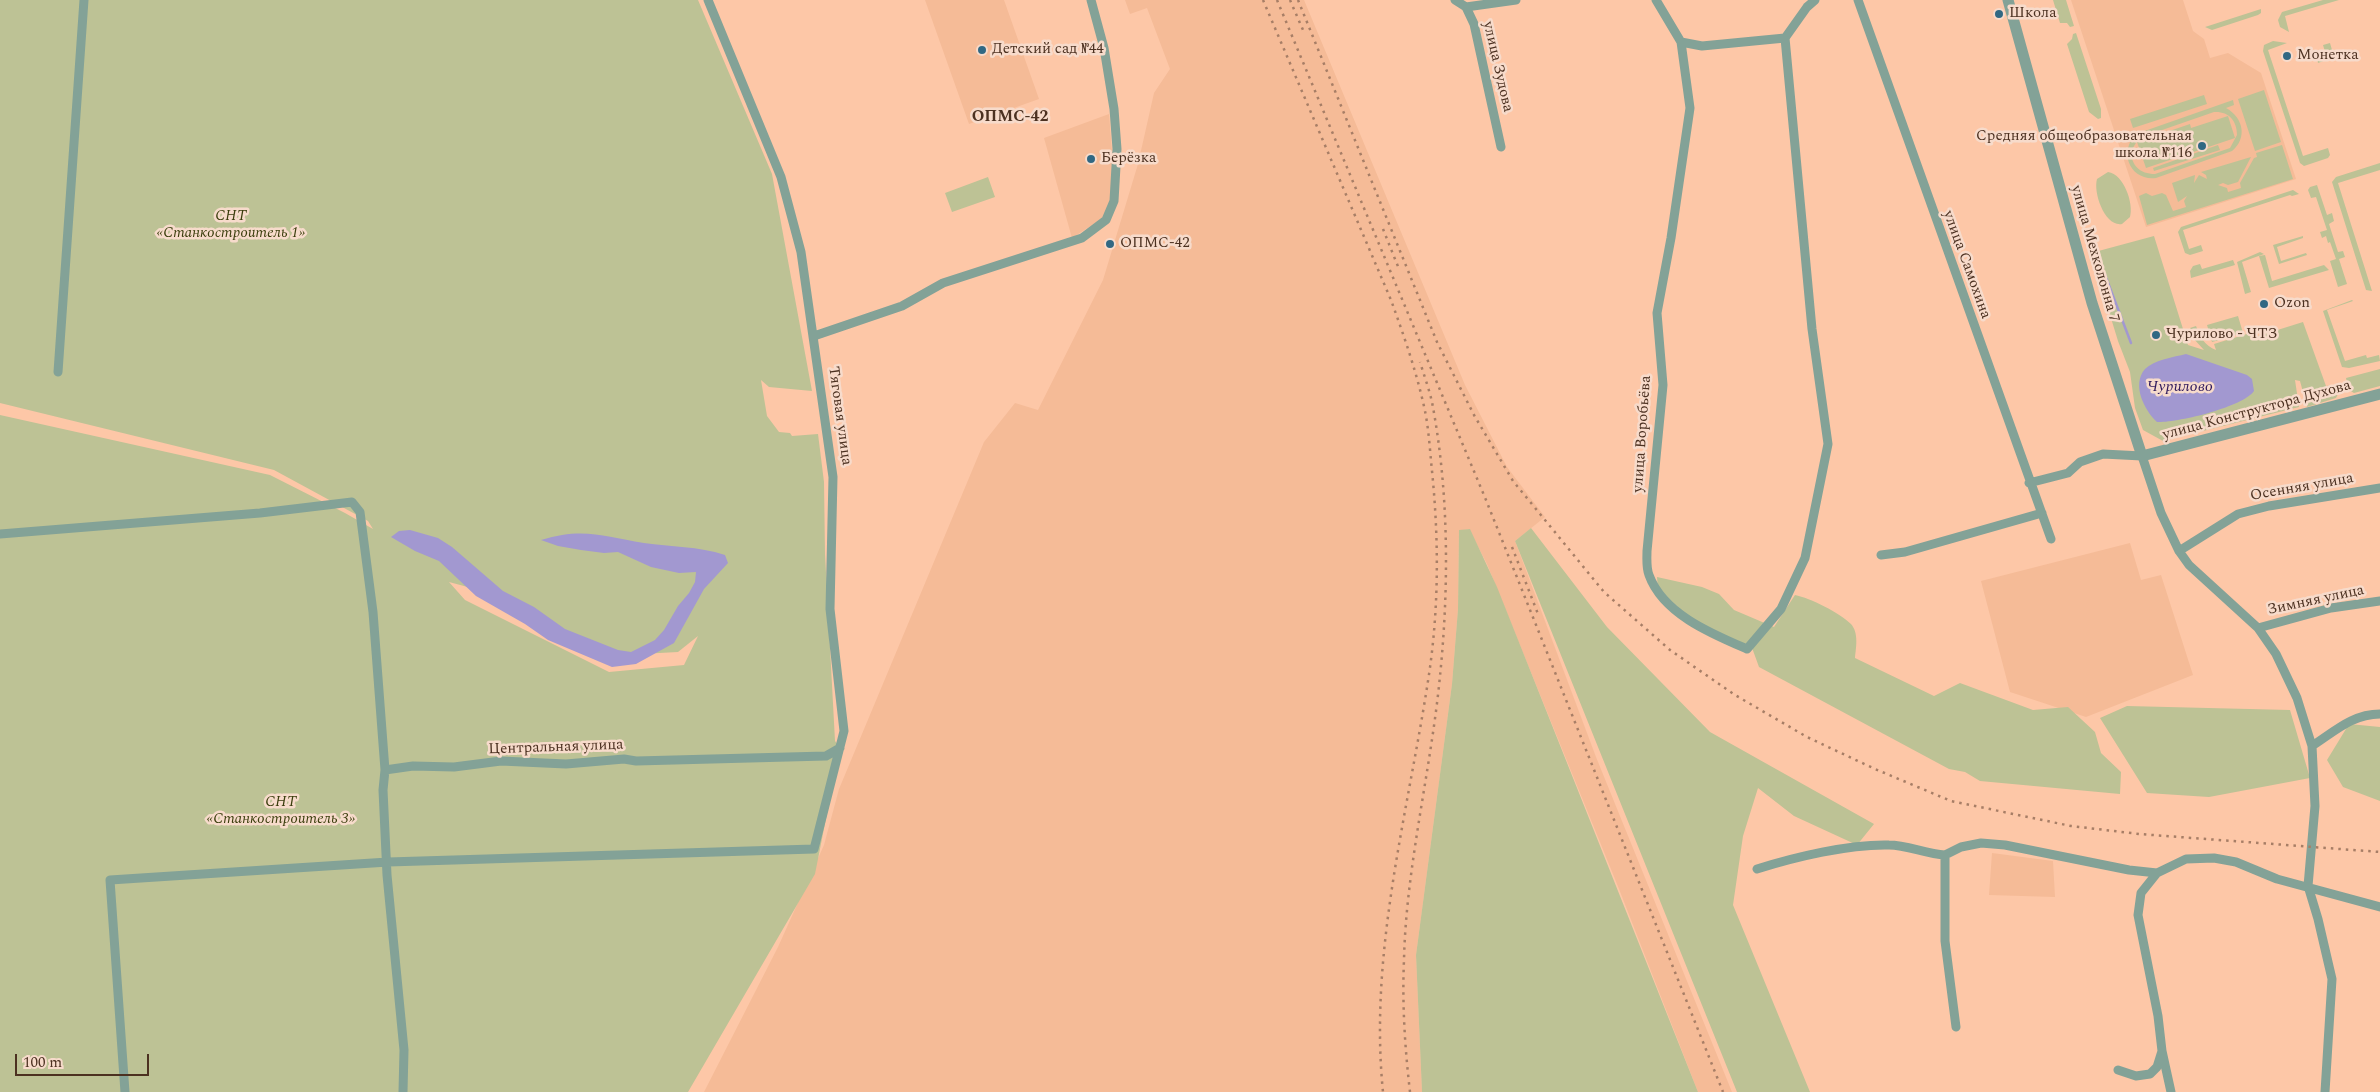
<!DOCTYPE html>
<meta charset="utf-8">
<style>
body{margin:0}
#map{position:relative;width:2380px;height:1092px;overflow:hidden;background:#fdc7a7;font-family:Spectral,serif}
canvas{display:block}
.scale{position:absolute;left:15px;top:1054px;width:134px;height:22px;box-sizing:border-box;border:2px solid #4c3121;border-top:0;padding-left:6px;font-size:15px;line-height:18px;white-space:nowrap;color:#4c3121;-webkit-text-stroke:4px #f7dbcb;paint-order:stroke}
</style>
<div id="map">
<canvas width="2380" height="1092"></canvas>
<div class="scale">100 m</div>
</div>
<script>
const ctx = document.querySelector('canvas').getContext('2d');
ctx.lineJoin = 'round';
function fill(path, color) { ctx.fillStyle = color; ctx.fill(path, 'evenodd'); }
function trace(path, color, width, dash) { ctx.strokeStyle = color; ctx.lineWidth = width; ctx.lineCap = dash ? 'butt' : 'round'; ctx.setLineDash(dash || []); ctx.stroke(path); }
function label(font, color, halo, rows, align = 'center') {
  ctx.font = font + ' Spectral,serif'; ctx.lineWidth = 5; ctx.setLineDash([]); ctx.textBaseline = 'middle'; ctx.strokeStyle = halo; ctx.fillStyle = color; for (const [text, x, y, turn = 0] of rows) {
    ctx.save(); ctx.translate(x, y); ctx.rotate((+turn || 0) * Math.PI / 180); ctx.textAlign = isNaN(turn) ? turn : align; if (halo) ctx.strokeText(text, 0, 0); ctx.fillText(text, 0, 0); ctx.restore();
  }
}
const built = new Path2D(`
 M925,0H1004L1039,99L969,124Z
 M1125,0H1304L1465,385L1507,467L1545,517L1515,541L1596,757L1732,1092H1698L1619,889L1487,564L1469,529L1459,531L1458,609L1452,684L1416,955L1422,1092H704L778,947L824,845L839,789L984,442L1015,403L1038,410L1103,280L1138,164L1154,93L1170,69L1147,8L1130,14Z
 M2071,0H2183L2193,31L2204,39L2210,58L2228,53L2261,73L2296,179L2146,227Z
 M1109,114L1113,163L1112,200L1103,218L1072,238L1044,138Z
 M2130,543L2141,580L2161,575L2193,675L2086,717L2010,692L1981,581Z
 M1992,853L2053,861L2055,897L1989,895Z`);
const green = new Path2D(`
 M0,0H698L772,174L812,391L769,387L761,380L767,416L779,432L790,433L792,436L818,434L824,482L825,554L835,741L840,748L815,874L688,1092H0V415L270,475L345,513L373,529L368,521L274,470L0,403ZM449,582L490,593L595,646L622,655L678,652L698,636L684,665L609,672L465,600Z
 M2053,0H2066L2074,26L2070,27L2067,23H2060Z
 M2323,0H2339L2285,16L2289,32L2280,27L2278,20L2282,12Z
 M2261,9V13L2258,15L2212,30L2205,27Z
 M2076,33L2101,109V118L2098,119L2089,112L2067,44L2072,39L2073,34Z
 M2273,41L2287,43L2268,50L2303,156L2328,148L2330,155L2328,158L2304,166L2300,163L2263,51L2264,45Z
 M2330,43L2334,57L2318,63L2317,58L2326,55L2323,45Z
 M2264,90L2281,142L2255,151L2238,99Z
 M2204,95L2207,104L2133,128L2130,119Z
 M2233,100L2234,105L2226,108C2243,117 2248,138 2232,151L2156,178C2130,181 2118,152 2136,134ZM2214,112C2228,111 2237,120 2237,135L2230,148L2155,174C2140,174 2131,165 2131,151L2139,138Z
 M2228,116L2235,138L2146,168L2137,142L2190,124L2191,128Z
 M2218,145L2220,150L2154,171L2153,168Z
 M2282,145L2293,179L2147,225L2139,196L2146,193L2152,196L2162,193L2166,195L2173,211L2186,207L2184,201L2187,196L2178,202L2172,183L2195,175L2194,183L2199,175L2207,179L2206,175L2201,172L2251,157L2238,182L2228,185L2223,183L2218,185L2227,188L2228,192L2241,188L2240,183L2254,158L2257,157L2256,153Z
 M2380,163V170L2338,183L2372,291L2366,290L2332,182L2336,177Z
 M2108,172C2124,174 2134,204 2130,217L2122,224C2105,227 2093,193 2097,179Z
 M988,177L995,197L952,212L945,193Z
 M2317,185L2327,215L2332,213L2334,221L2329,224L2338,252L2343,251L2345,257L2339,259L2347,284L2338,287L2330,261L2336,259L2330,242L2328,243L2326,236L2322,238L2320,232L2327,230L2316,197L2311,198L2308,190L2310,187Z
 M2293,190L2299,194L2292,196L2290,195L2183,230L2189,249L2201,245L2203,251L2190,255L2185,253L2178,232L2181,227Z
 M2154,236L2188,345L2204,350L2193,338L2190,328L2196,326C2200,337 2205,346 2216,350L2214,344L2250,333L2252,338L2303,322L2326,386L2337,385L2338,394L2336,398L2307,407L2300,381L2295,380L2299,407L2163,441L2143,430L2135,408L2130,372L2118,341L2091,253Z
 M2303,236V238L2277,247L2281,261L2306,253L2307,255L2279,264L2273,245Z
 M2260,252L2264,254L2242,262L2251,292L2245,294L2237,262Z
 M2265,255L2272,281L2324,265L2329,270L2269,288L2259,256Z
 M2233,260L2235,265L2191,278L2190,271L2193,266L2200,264L2202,269Z
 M2352,300L2353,301L2327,310L2345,361L2366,355L2367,358L2379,355L2380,361L2349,368L2342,367L2323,311Z
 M2238,316L2243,333L2212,342L2207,325Z
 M2380,369V386L2354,393L2349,390L2346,378Z
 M1531,528L1607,627L1710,732L1874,824L1857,845L1794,816L1758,788L1743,836L1733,905L1810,1092H1737L1515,541Z
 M1470,529L1497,587L1698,1092H1422L1416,955L1452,684L1458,609L1459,530Z
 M1657,577L1702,587L1719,594L1734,610L1774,627L1795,595C1810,598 1840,613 1851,624C1859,633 1856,648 1855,658L1934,696L1960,683L2033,710L2068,707L2095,732L2101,753L2121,772L2120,794L1980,781L1965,772L1949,769L1759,667L1751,645L1721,640L1702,629L1658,589Z
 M2127,706L2290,710L2310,778L2209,797L2147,793L2100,718Z
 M2349,724L2380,727V801L2343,787L2327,760Z`);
const water = new Path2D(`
 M2186,354L2247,375L2252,379L2254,391C2243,407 2177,423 2157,422C2145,411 2131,385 2145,369C2154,360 2174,357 2186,354Z
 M410,530L438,538L452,547L503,591L534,607L565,629L618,650L631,652L655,640L664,630L678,606L689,593L695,582L696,572L679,573L651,567L618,552L604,553L581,550L558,546L541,540C582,527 604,536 644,543C671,547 698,546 725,555L728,563L704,589L674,643L636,664L612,667L548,640L525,624L476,596L439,561L415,551L391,537L399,531Z`);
const stream = new Path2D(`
 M2094,245L2100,262
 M2105,275L2131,343`);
const minor = new Path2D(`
 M1455,0L1466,7L1474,24L1501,147
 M1656,0L1681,42L1690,108L1671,238L1657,313L1663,385L1647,551C1647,558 1646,568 1649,575C1663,614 1712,634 1747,649L1781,609L1805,558L1828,444L1812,329L1785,38L1807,7L1815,0
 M1858,0L2051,539
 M1466,7L1516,0
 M1681,42L1702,46L1785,38
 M814,336L902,306L943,283L1082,238L1106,220L1114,201L1117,149L1114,109L1104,48L1091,0
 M58,372L84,0
 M2029,483L2068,473L2080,462L2103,454L2142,456L2161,513L2179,551L2189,565L2258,628L2276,654L2297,698L2312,746L2315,806L2308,886L2318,919L2332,979L2325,1092
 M0,534L260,513L352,502L360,512L373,612L385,770
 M2179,551L2238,514L2269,506L2380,488
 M1881,555L1905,552L2042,513
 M2258,628L2331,608L2380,601
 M2312,746C2334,732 2352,714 2380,714
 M1757,869C1795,857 1849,844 1889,845C1907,845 1926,854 1945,855
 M1956,1027L1945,941V855L1961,847L1981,843L2005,845L2129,870L2157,873
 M2162,1051L2171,1092
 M2118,1070L2136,1076L2150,1074L2157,1067L2162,1051L2158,1016L2138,915L2141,893L2157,873L2186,859L2214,858L2236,862L2277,879L2380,907
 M125,1092L110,880L388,862L814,849L844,731L830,609L833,477L801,252L781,177L708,0
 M403,1092L404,1050L387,875L383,790L385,770L413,766L454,767L501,761L566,764L624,759L636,761L826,756L840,748`);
const tertiary = new Path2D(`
 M2008,0L2092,303L2142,456L2380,394`);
const rail = new Path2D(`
 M1263,0L1391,300C1404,336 1417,373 1425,411C1429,431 1430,452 1432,471C1439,541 1439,611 1428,681C1407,817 1369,953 1383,1092
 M1277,0L1486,500L1723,1092
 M1290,0L1303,30
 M1298,0L1437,342L1474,415L1513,481L1604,592L1670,650L1735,695L1807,737L1875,769L1951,801L2071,826L2139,834L2380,852
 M1383,229L1399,269
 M1512,547L1538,614
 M1410,1092C1405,1049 1402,1004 1404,960C1406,867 1431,770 1440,676C1449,587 1449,491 1432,402C1429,389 1424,375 1420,362`);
const markers = [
 [1999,14,5,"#316883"],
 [982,50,5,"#316883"],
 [2287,56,5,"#316883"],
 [2202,146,5,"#316883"],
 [1091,159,5,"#316883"],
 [1110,244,5,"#316883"],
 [2264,304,5,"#316883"],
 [2156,335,5,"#316883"]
];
const poiNames = [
 ["Школа",2009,14],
 ["Детский сад №44",992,50],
 ["Монетка",2297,56],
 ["Средняя общеобразовательная",2192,137,"right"],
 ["школа №116",2192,154,"right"],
 ["Берёзка",1101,159],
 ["ОПМС-42",1120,244],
 ["Ozon",2274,304],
 ["Чурилово - ЧТЗ",2166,335]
];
const streetNames = [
 ["улица Зудова",1497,67,77],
 ["улица Мехколонна 7",2094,254,74],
 ["улица Самохина",1966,265,70],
 ["улица Конструктора Духова",2257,411,-15],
 ["Тяговая улица",839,416,82],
 ["улица Воробьёва",1643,434,-86],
 ["Осенняя улица",2302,488,-10],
 ["Зимняя улица",2316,601,-12],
 ["Центральная улица",556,748,-2]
];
const parkNames = [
 ["СНТ",231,217],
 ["«Станкостроитель 1»",231,234],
 ["СНТ",281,803],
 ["«Станкостроитель 3»",281,820]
];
const neighbourhoodNames = [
 ["ОПМС-42",1010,118]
];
const waterNames = [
 ["Чурилово",2180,388]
];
fill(built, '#f5bb97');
fill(green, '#bdc295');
fill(water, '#a298d0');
trace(stream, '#a298d0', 2.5);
trace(minor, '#83a297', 9);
trace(tertiary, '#83a297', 11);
trace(rail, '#a77e66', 2.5, [2.5, 5]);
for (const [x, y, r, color] of markers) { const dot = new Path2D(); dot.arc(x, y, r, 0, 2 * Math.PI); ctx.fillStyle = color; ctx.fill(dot); trace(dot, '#f7dbcb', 2); }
label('15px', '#4c3121', '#f7dbcb', poiNames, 'left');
label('15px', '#4c3121', '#f7dbcb', streetNames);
label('italic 15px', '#3a3d0c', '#f7dbcb', parkNames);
label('bold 16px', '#4c3121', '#f7dbcb', neighbourhoodNames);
label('italic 16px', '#2f195c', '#f7dbcb', waterNames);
</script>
